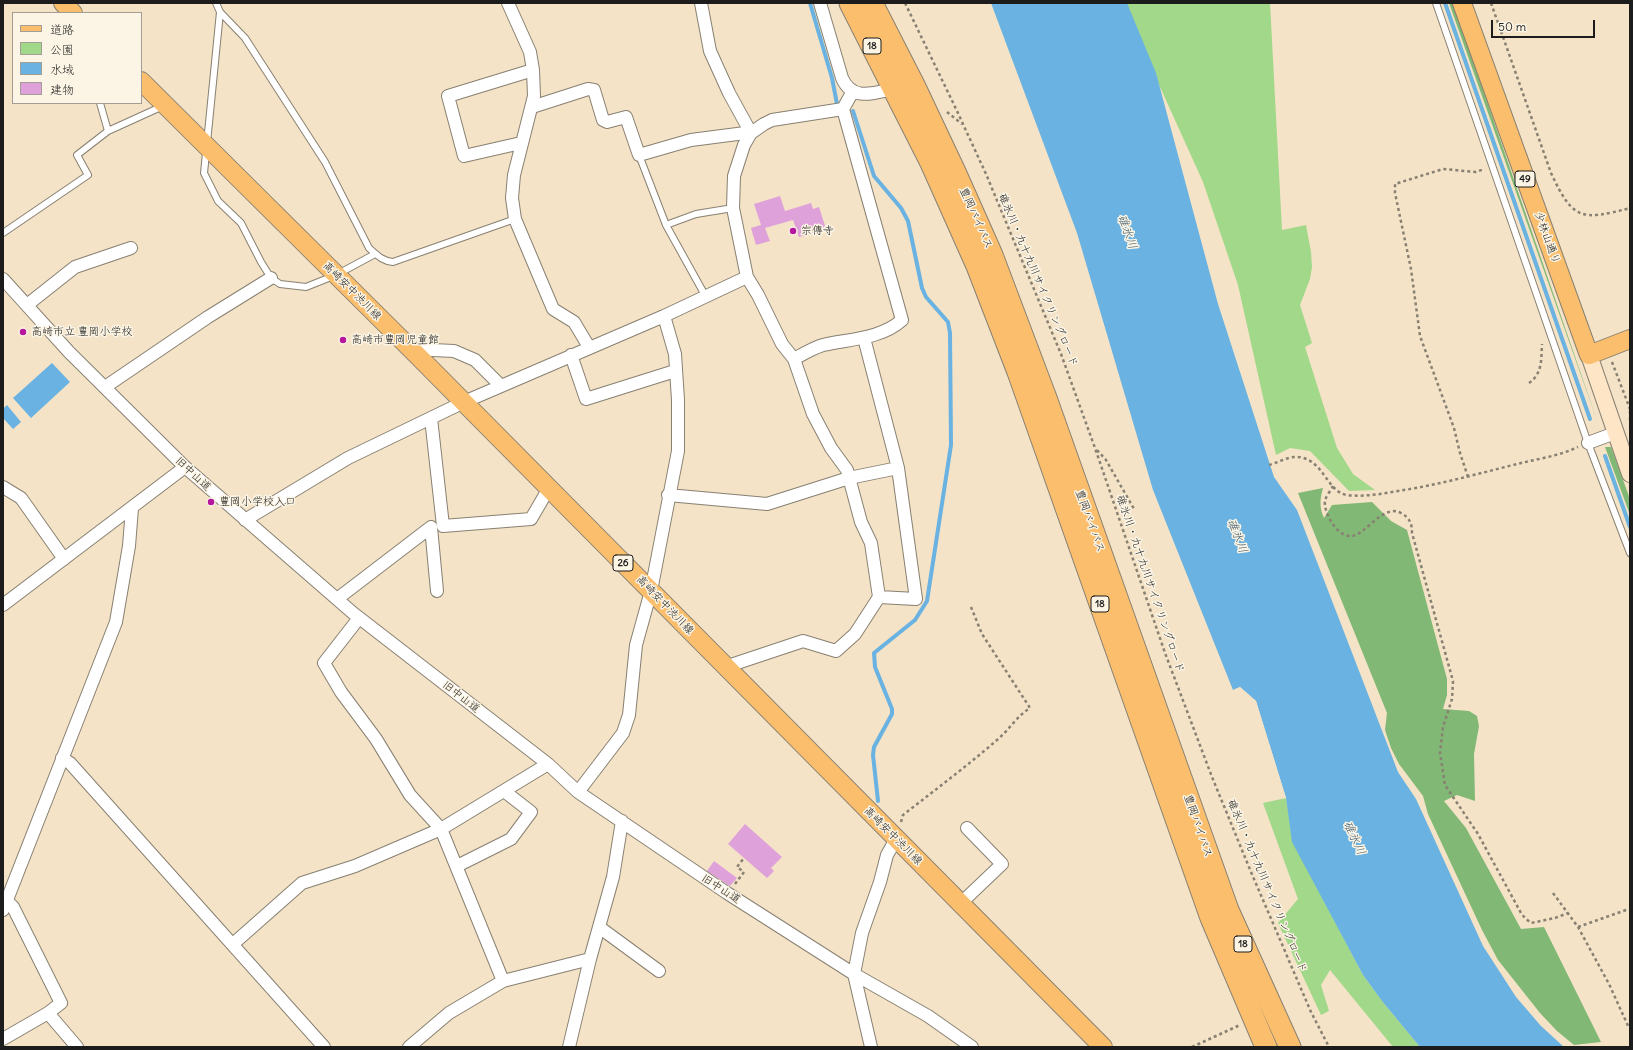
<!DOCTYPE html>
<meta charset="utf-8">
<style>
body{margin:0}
#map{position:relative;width:1633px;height:1050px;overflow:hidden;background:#f4e3c7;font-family:Delius,"Klee One",sans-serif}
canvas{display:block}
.frame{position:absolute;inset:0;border:4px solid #1c1c1c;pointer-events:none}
.legend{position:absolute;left:12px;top:12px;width:130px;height:92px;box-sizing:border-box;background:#fcf5e5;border:1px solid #a29e95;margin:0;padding:5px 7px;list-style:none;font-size:12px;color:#1c1c1c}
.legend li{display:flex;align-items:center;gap:8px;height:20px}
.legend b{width:20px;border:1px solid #a29e95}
.scale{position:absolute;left:1491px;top:20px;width:104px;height:18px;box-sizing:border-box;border:2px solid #1c1c1c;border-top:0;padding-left:5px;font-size:12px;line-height:14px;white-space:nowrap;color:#1c1c1c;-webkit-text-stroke:3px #fcf5e5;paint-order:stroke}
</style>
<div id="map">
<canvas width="1633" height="1050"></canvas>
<div class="frame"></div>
<ul class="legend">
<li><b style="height:5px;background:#fabe6d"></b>道路</li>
<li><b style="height:11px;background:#a2d889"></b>公園</li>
<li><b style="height:11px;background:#69b2e1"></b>水域</li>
<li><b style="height:11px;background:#dfa1d9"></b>建物</li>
</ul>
<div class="scale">50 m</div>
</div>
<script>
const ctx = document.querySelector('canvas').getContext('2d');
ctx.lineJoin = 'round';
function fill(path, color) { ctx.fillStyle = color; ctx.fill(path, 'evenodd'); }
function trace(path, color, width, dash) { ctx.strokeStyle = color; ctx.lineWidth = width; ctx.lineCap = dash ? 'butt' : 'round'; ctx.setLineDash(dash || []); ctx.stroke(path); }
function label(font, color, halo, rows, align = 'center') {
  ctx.font = font + ' Delius,"Klee One",sans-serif'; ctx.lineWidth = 3; ctx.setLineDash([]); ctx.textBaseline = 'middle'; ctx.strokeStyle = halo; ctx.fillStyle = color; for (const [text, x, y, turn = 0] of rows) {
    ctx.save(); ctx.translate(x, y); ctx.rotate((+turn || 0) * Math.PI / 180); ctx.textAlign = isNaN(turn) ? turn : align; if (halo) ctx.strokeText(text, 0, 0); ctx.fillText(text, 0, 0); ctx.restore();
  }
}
const green = new Path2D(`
 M1126,3H1270L1282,230L1306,225L1311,252L1312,267L1310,279L1300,305L1312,343L1305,347L1337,448L1353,474L1375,490L1349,491L1310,451L1290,448L1276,455L1238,285L1203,182L1156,78Z
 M1286,798L1293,842L1363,975L1382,1001L1420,1047H1393L1330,970L1321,985L1329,1011L1321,1015L1278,923L1298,899L1263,803Z`);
const forest = new Path2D(`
 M1449,3H1453L1599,426Z
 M1605,447H1611L1630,499V515Z
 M1323,488C1320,499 1319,507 1324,518L1332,505L1372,502L1391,521L1407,530L1447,679V695L1443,709L1469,711L1477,716L1479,726L1474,754L1475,801L1457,795L1444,801L1466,828L1521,929L1544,927L1601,1042L1574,1045L1557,1031L1540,1013L1498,960L1482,930L1428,814L1423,796L1399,764L1391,748L1385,730L1387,713L1298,493Z`);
const water = new Path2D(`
 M991,3H1127L1156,73L1218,304L1274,477L1297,510L1398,772L1416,799L1483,946L1516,997L1541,1026L1564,1047H1420L1382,1001L1363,975L1292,842L1286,798L1256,701L1240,687L1233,690L1153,490L1077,233Z
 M52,363L70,382L31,418L13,398Z
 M7,405L21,422L13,429L3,418V409Z`);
const pier = new Path2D(`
 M1240,687L1256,701L1286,798L1284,799L1254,702L1240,689L1233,692L1231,691Z`);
const stream = new Path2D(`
 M810,3L832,78L837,104
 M1445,3L1590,419
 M853,111L874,176L901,208L908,221L922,288L926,297L948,322L950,333L951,445L927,601L915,620L874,653L875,667L892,709V714L874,747L873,755L878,801
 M1605,456L1630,527`);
const building = new Path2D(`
 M780,196L785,211L811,203L813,209L819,207L826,229L799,237L793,220L765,228L770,241L756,245L751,228L761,225L754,204Z
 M745,824L782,857L771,868L774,871L767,878L728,844Z
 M714,861L737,878L730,886L707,871Z`);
const path = new Path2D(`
 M905,3L957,111L986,174L1061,354L1095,448L1165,653L1212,777L1251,872L1311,1012L1329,1047
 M1491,3L1551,173C1573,220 1581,221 1630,208
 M947,112L962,124
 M1612,362L1630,409
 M1529,383C1543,373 1541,359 1542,344
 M1630,411V423
 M1097,450L1106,460L1134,509
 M1269,465C1277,463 1287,457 1295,457C1323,456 1326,492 1347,495C1364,497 1381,494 1398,491C1438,485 1477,474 1517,464C1537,459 1559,456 1578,447
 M1468,477L1460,453L1454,428L1420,336L1411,269L1395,193V184L1443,169L1476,172L1484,169
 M1333,486C1331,490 1327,495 1325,500C1323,512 1337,537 1351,536C1365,536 1383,503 1401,513C1410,518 1412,524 1412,533L1453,681L1452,699L1443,727L1440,753L1445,785L1478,834L1521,913L1525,918L1531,923L1555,918L1568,913
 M901,822L903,815C935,790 967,766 997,740C1009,730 1017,716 1030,708L982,634L971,607
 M735,884L744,872L737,867L744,858
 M1553,893L1578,927L1609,984L1629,1028
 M1578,927L1626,910H1630
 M1192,1047L1240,1025`);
const lane = new Path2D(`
 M216,3L220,12L245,38L325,162L369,248C377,255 382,261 393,262L515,219
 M1436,3L1588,443L1630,553
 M220,12L204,173L218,201L241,223L261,262L271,278L280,284L306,287L336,275L375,254
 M100,103L108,131
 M639,155L666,225L706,297
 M666,225L696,214L733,208
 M3,233L88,175L77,155L108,131L163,106`);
const street = new Path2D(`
 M508,3L530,52L533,70L534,96L514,175L512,198L515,219L553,309L574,322L589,347
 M701,3L710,51L729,93L751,133
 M820,3L842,78C853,103 876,92 897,88
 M532,107L588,89L594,90L603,120L607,122L626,117L639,155L691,140L745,133H751
 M521,143L464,156L448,96L533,70
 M3,279L69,352L185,467L353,613L548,764L578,792L727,893L854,974L928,1016L972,1047
 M27,305L75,267L131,248
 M864,338L898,468L916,599L879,597
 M411,349L454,351L475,360L501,386
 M571,355L586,399L675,371
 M794,359C803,354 813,348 823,345C849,339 881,339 902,320L843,109L853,91
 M105,387L208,317L271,278
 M431,418L443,526L531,519L549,488
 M1588,443L1615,433
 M3,487L21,498L64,559
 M668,495L767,504L849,478L898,468
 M245,520L348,458L464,402L664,316L747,277
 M337,599L431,527L437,591
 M3,605L185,467
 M359,618L324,663L341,692L376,739L410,795L441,829L503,981
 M725,667L803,641L836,651L855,634L879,597L871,543L861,522L847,470L831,448L813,414L794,359L782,344L758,295L747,277L733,208L734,176L744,145L751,133L764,124L772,120L843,109
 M62,758L70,763L324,1047
 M578,792L623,733L629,715L636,645L651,591L678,451V400L675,354L664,316
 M457,866L511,839L531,812L504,791
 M960,904L1002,864L967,828
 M3,910L116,622L129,546L132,508
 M599,927L659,971
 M233,944L302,883L355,866L441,829L548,764
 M48,1013L77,1047
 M3,1039L48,1013L61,1003L13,907L7,901
 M409,1047L449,1013L503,981L590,959
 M569,1047L590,959L613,877L622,821
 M871,1047L854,974L862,933L880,882L887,855L896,839`);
const secondary = new Path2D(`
 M1589,355L1630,474`);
const primary = new Path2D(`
 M63,3L73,13
 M1462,3L1589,355L1630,339
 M141,81L415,353L1103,1047`);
const highway = new Path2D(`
 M850,3L931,163L977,266L1018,372L1211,918L1266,1047
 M872,3L914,85L956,174L992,255L1046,398L1228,910L1290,1047`);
const markers = [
 [793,231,4,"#b5179e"],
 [23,332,4,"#b5179e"],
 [343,340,4,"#b5179e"],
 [211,502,4,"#b5179e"]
];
const shields = [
 [872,46,18],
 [1525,179,20],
 [623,563,20],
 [1100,604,18],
 [1243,944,18]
];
const shieldNames = [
 ["18",872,46],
 ["49",1525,179],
 ["26",623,563],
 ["18",1100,604],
 ["18",1243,944]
];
const streetNames = [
 ["豊岡バイパス",976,218,66],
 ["少林山通り",1547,238,70],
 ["碓氷川・九十九川サイクリングロード",1038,280,67],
 ["高崎安中渋川線",352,291,45],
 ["旧中山道",193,474,43],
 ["豊岡バイパス",1090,521,70],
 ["碓氷川・九十九川サイクリングロード",1150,584,71],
 ["高崎安中渋川線",665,605,46],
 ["旧中山道",461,697,38],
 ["豊岡バイパス",1198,826,71],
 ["高崎安中渋川線",893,836,45],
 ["碓氷川・九十九川サイクリングロード",1267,886,67],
 ["旧中山道",721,889,33]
];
const poiNames = [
 ["宗傳寺",801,231],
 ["高崎市立 豊岡小学校",31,332],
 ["高崎市豊岡児童館",351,340],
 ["豊岡小学校入口",219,502]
];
const waterNames = [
 ["碓氷川",1127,232,70],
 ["碓氷川",1237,536,69],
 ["碓氷川",1354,838,65]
];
fill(green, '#a2d889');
fill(forest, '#81b875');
fill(water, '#69b2e1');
fill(pier, '#f4e3c7');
trace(stream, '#69b2e1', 4);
fill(building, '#dfa1d9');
trace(lane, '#888072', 8);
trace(street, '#888072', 14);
trace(secondary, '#888072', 18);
trace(primary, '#888072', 20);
trace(highway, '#888072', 23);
trace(path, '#888072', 2.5, [3, 3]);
trace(lane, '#fff', 6);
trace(street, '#fff', 12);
trace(secondary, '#fde5c5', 16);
trace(primary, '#fabe6d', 18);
trace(highway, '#fabe6d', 21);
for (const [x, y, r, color] of markers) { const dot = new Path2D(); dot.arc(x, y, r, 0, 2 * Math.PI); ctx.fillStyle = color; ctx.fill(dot); trace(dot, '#fcf5e5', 1.5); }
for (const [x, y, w] of shields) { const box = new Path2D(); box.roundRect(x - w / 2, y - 8, w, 16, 3); ctx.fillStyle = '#fcf5e5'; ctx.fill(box); trace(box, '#1c1c1c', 1); }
label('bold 10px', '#1c1c1c', null, shieldNames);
label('11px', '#1c1c1c', '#fcf5e5', streetNames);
label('11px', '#1c1c1c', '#fcf5e5', poiNames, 'left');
label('italic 12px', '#3b586b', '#fcf5e5', waterNames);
</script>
